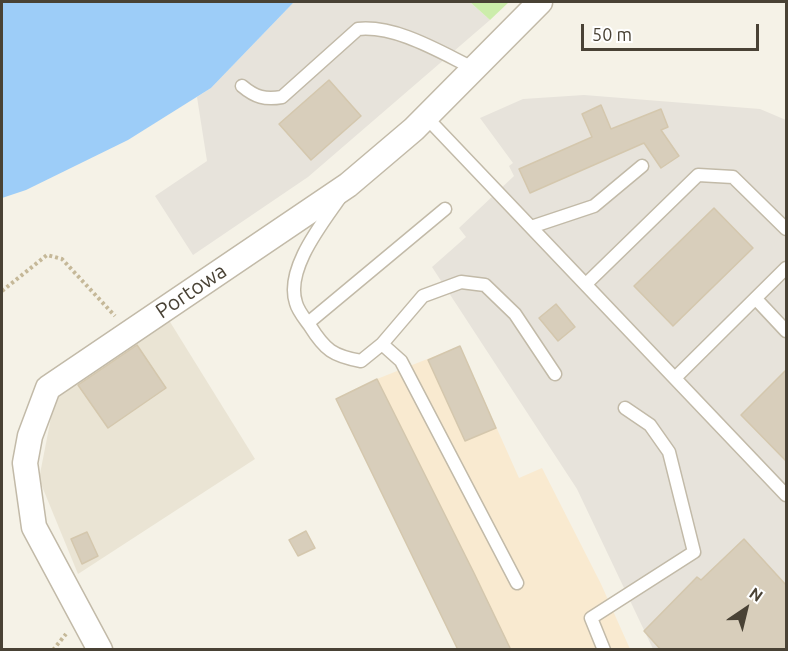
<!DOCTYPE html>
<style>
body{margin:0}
#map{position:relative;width:788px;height:651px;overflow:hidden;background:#f5f2e7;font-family:Ubuntu,sans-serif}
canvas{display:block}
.frame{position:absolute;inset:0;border:3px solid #494235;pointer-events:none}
.north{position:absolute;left:716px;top:579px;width:60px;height:60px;-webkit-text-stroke:4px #fff;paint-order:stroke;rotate:35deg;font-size:16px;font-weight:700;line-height:24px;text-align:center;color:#494235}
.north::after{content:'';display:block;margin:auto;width:21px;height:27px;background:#494235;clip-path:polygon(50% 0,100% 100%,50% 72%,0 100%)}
.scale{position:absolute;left:581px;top:24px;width:178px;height:27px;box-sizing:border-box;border:3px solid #494235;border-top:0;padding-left:8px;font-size:18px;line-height:21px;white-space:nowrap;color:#494235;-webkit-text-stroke:4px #fff;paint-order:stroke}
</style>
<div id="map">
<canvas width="788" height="651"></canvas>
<div class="frame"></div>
<div class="north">N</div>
<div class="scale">50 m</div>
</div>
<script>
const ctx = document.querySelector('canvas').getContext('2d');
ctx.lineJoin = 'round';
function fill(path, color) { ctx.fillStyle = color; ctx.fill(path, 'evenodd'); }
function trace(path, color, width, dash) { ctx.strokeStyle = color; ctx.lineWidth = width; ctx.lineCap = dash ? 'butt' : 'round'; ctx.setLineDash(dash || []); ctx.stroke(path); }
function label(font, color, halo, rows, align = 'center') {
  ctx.font = font + ' Ubuntu,sans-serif'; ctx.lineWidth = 4.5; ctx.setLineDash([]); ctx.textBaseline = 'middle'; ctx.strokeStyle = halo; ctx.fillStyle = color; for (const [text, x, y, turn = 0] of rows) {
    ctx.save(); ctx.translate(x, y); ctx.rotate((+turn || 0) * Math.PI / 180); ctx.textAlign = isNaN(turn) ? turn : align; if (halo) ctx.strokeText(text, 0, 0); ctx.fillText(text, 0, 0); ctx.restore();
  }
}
const residential = new Path2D(`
 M167,317L255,459L78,574L39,479L56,392Z`);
const commercial = new Path2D(`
 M460,346L519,478L542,468L601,584L630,649H458L336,399L377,379Z`);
const industrial = new Path2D(`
 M294,2H470L490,20L308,177L193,255L155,196L207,161L197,97L211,88Z
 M584,95L760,109L786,120V649H653L577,489L432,267L466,237L459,228L514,176L509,166L513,163L480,118L523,99Z`);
const green = new Path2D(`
 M470,2H509L490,20Z`);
const water = new Path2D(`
 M2,2H294L211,88L128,140L26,190L2,198Z`);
const building = new Path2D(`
 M329,80L361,116L311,160L279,124Z
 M601,105L611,129L661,109L668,127L661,130L679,156L661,168L644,143L530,193L519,169L592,137L582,114Z
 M714,208L753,248L673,326L634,286Z
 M556,304L575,327L558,341L539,318Z
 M137,345L166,388L108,428L78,385Z
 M460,346L496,428L465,441L428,360Z
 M786,370V461L741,415Z
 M377,379L474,573L511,650H458L336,399Z
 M306,531L315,548L298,556L289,540Z
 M87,532L98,556L82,564L71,539Z
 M744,539L786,585V650H661L644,631L697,577L701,580Z`);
const path = new Path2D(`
 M2,291L47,255L62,259L115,316
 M53,650L66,634`);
const lane = new Path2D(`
 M242,86C255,97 265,100 282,97L358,29C396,25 440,52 473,68
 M426,117L786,495
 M339,199C321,225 285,270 296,303C298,311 305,319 310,326C325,350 333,356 361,361L382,344L423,296L461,282L485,285L515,314L555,374
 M531,227L594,206L642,166
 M586,284L698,175L733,177L786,229
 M756,299L786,331
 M308,323L445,209
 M382,344L401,361L517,583
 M675,378L786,268
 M604,650L591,618L694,552L669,452L650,425L625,408`);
const street = new Path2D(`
 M100,650L34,527L25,463L30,436L48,388L348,185L414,129L540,2`);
const streetNames = [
 ["Portowa",191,291,-34]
];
fill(residential, '#eae4d4');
fill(commercial, '#f9ead0');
fill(industrial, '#e7e3db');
fill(green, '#ccedab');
fill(water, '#9dcdf8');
fill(building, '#d8cebb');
trace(building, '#d4c7ad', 1.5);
trace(lane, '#c2baa8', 15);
trace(street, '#c2baa8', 27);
trace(path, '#c5b898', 4, [3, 3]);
trace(lane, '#fff', 12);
trace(street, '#fff', 24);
label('21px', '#494235', '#fff', streetNames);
</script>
